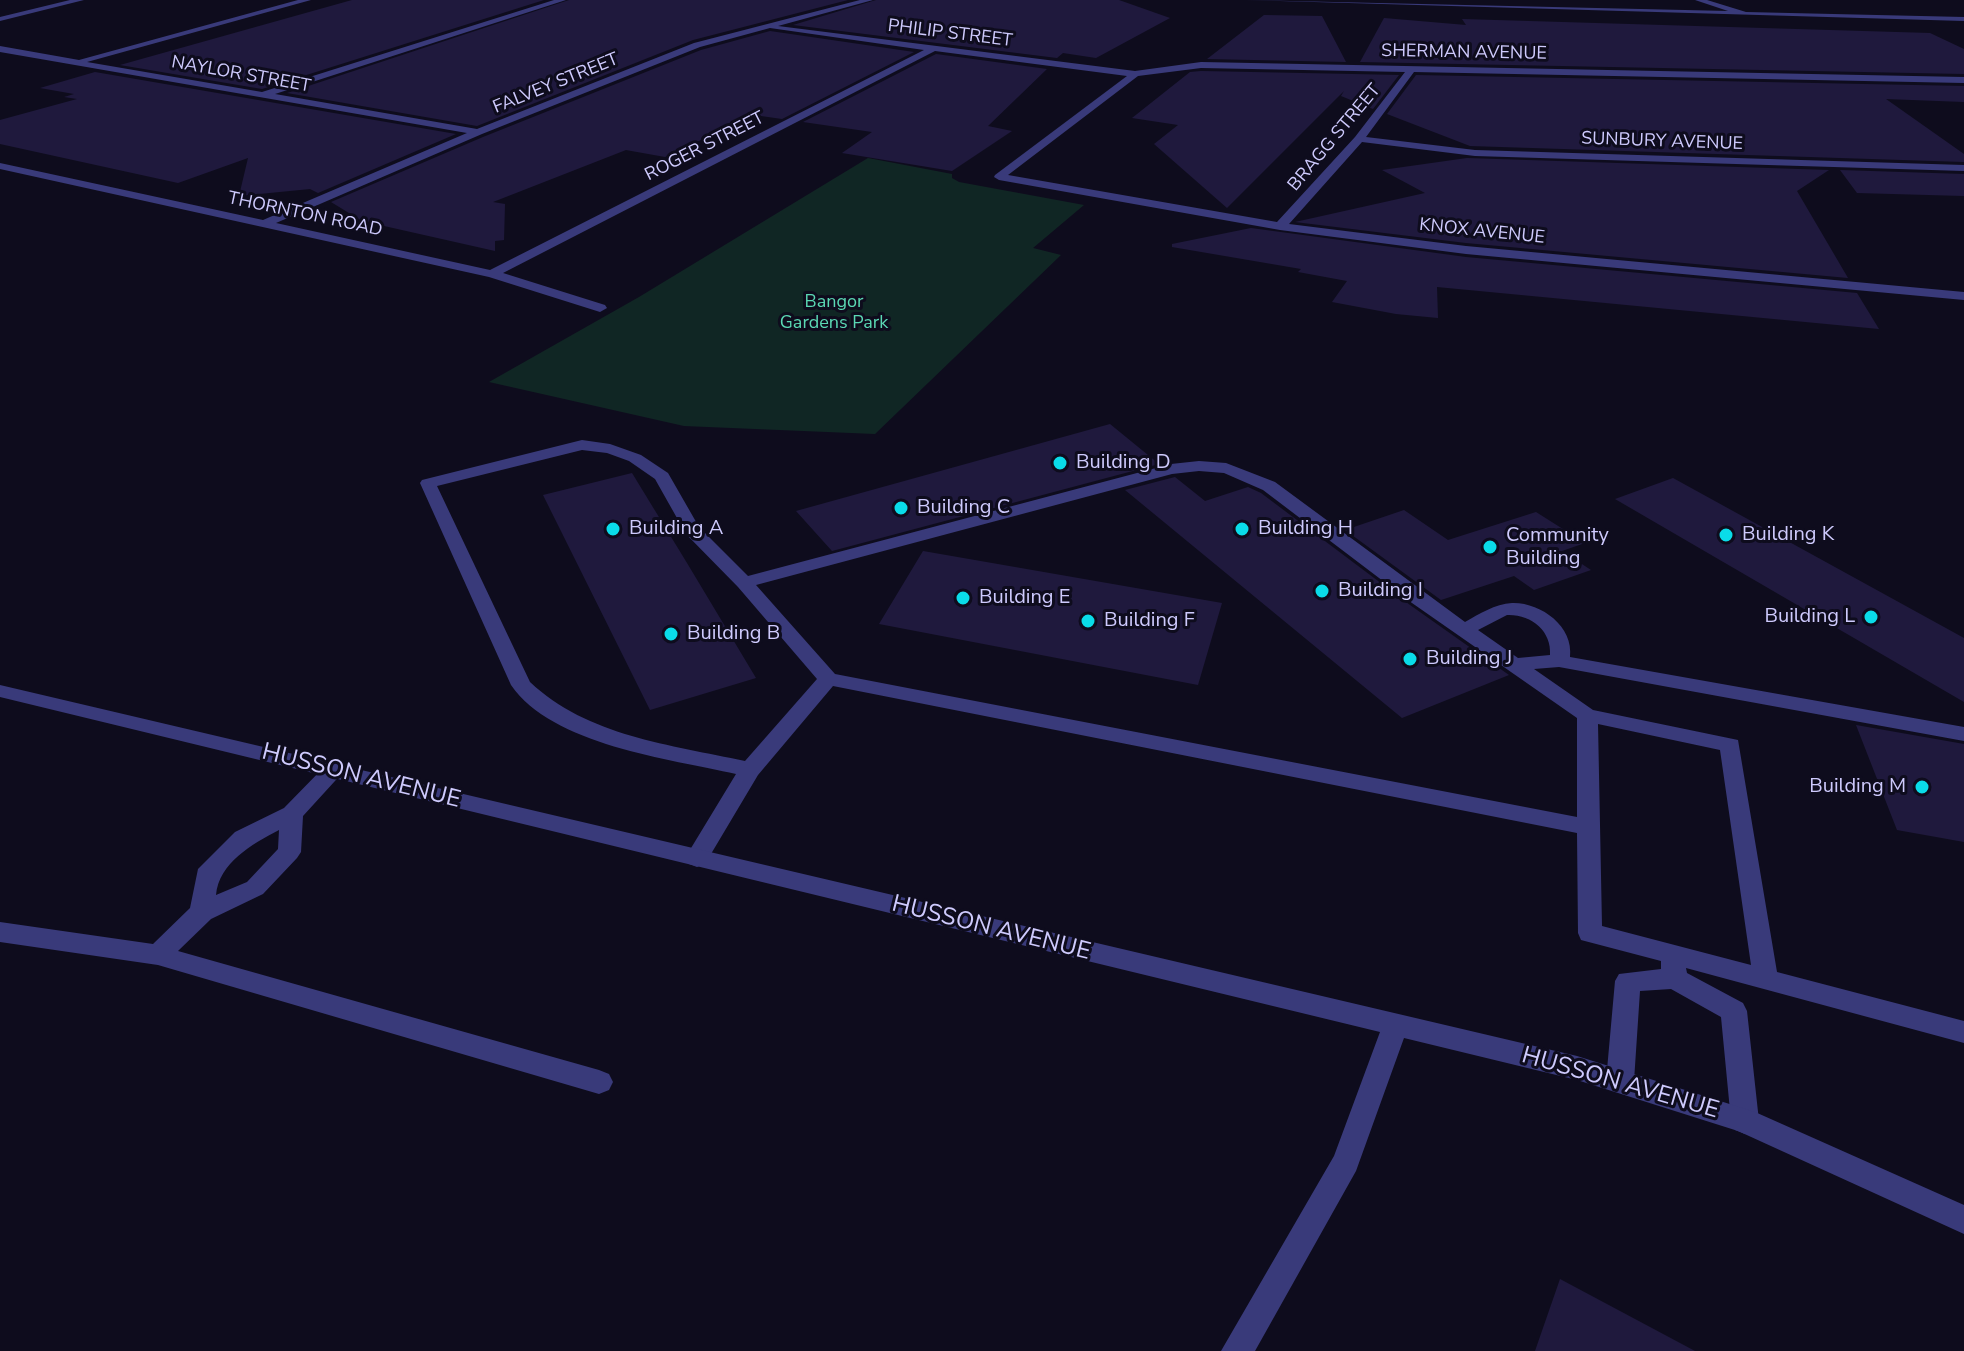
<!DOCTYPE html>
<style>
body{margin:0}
canvas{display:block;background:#0e0c1d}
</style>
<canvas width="1964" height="1351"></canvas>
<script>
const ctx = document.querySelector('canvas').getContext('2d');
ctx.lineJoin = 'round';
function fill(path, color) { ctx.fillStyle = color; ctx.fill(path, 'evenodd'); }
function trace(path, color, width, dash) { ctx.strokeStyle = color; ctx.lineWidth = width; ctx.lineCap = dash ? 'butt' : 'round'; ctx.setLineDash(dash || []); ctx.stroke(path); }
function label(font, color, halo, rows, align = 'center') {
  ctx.font = font + ' "Nunito Sans",sans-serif'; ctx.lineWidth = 6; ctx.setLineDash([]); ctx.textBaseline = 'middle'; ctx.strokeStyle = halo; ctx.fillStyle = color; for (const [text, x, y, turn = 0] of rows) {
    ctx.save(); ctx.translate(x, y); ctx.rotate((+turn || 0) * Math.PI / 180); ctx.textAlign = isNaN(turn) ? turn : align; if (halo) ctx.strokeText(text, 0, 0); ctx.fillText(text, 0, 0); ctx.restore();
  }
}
const green = new Path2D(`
 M868,158L952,174V178L959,182L1084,205L1033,248L1061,255L875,434L684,426L489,382L639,297Z`);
const building = new Path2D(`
 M352,0H544L262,89L120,65Z
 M569,0H848L693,40L477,126L287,93Z
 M876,0H1119L1170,18L1096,58L1063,53L1057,58L793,25Z
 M1264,15L1322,16L1346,62L1207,59Z
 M1384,18L1466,25L1462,19L1930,33L1964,49V74L1360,62Z
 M770,31L914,52L782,119L754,115L665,157L626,150L493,202L505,204L504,240L495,241V251L362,221L331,202L483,137L701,50Z
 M936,54L1047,69L988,126L1012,131L952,171L842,153L872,132L803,122Z
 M1201,71L1353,74L1399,75L1373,109L1341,96L1344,91L1227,208L1154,144L1178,125L1132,118L1190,72Z
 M95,72L456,134L318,193L310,189L239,196L248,158L178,183L0,144V120L77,99L64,97L74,94L40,88Z
 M1416,75L1964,86V102L1886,99L1964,154V162L1470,146L1387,114Z
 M1467,158L1829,170L1797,191L1848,278L1466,243L1295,222L1425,193L1382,170Z
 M1840,170L1964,174V196L1857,193Z
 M1251,228L1466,257L1857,293L1879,329L1437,287L1438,318L1396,314L1332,302L1347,281L1298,272L1301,269L1172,247V244Z
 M1110,424L1159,464L832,551L796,511Z
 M632,473L687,563L756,678L650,710L543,495Z
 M1175,477L1205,501L1248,487L1261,493L1410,605L1509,675L1402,718L1125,490Z
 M1673,478L1964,638V702L1615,499Z
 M1404,510L1448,540L1536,512L1585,543L1562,551L1591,570L1534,590L1514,576L1441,600L1345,530Z
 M923,551L1222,603L1198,685L879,624Z
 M1856,725L1964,744V842L1897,830Z
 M1560,1279L1695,1351H1535Z`);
const service = new Path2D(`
 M582,440L610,444L641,455L668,473L699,527L748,576L1171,464L1199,461L1226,463L1275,482L1465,622C1479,614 1495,604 1512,603C1540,602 1574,626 1570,657L1964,727V741L1559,667L1534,669L1593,710L1738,740L1777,972L1964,1021V1043L1686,968L1687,973L1743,1003L1747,1011L1759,1121L1755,1130L1745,1134L1735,1130L1731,1121L1721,1017L1671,989L1640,991L1634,1081L1630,1089L1620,1093L1610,1089L1606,1081L1615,981L1619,974L1661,969V961L1581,940L1578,933L1577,833L833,686L758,775L705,864L697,867L689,864L685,858L736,774C670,759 552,745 511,685L420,483L422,480ZM582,450L607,453L629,461L655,479L686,534L738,587L817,679L745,761C671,745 587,736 530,682L437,486ZM1199,471L1224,473L1263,490L1412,603L1577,718V817L835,674L756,585L1172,474ZM1507,615C1531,614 1552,631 1550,655L1518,658L1478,630ZM1598,724L1720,750L1751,965L1602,926Z
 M334,763L342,765L345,770L303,816L301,852L297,858L263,894L211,919L178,951L599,1070L609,1074L613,1082L609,1090L599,1094L158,965L0,942V922L153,944L190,908L198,869L235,832L284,808L326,765ZM279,830L278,849L247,882L216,895C219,863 252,844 279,830Z`);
const minor = new Path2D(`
 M70,0H84L0,21V17Z
 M298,0H311L87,62L262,92L554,0H566L275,94L477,129L694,43L860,0H873L778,26L1135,71L1201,62L1964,77V83L1414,72L1366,137L1475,150L1964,165V171L1475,156L1362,142L1289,224L1466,246L1964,292V300L1466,254L1280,230L999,180L994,177L995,175L1127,76L935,51L503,273L605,305L607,308L600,312L489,277L0,169V163L263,220L467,133L0,52V46L79,60ZM770,28L924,50L490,270L276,223L482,134L700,47ZM1201,68L1405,72L1355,137L1277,222L1008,175L1138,76Z
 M1246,0L1728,11L1695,0H1707L1746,12L1964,17V21Z
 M0,685L1577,1056L1755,1112L1964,1205V1234L1738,1131L1577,1080L1404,1038L1356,1171L1255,1351H1221L1334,1156L1380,1032L0,697Z`);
const markers = [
 [1060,463,8,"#0adce9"],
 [901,508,8,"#0adce9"],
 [613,529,8,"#0adce9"],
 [1242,529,8,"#0adce9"],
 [1726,535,8,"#0adce9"],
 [1490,547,8,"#0adce9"],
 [1322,591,8,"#0adce9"],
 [963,598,8,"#0adce9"],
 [1871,617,8,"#0adce9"],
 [1088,621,8,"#0adce9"],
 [671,634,8,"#0adce9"],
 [1410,659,8,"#0adce9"],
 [1922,787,8,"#0adce9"]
];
const farStreetnames = [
 ["PHILIP STREET",950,34,7],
 ["SHERMAN AVENUE",1464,53,1],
 ["NAYLOR STREET",241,75,10],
 ["FALVEY STREET",556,84,-22],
 ["BRAGG STREET",1335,138,-50],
 ["SUNBURY AVENUE",1662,142,2],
 ["ROGER STREET",705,147,-27],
 ["THORNTON ROAD",305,215,12],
 ["KNOX AVENUE",1482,232,6]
];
const farParknames = [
 ["Bangor",834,303],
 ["Gardens Park",834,324]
];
const poiNames = [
 ["Building D",1076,463],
 ["Building C",917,508],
 ["Building A",629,529],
 ["Building H",1258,529],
 ["Building K",1742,535],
 ["Community",1506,536],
 ["Building",1506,559],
 ["Building I",1338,591],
 ["Building E",979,598],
 ["Building L",1855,617,"right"],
 ["Building F",1104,621],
 ["Building B",687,634],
 ["Building J",1426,659],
 ["Building M",1906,787,"right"]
];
const nearStreetnames = [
 ["HUSSON AVENUE",361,777,14],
 ["HUSSON AVENUE",991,929,14],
 ["HUSSON AVENUE",1620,1084,16]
];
fill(green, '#102624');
fill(building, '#1f193d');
fill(service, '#393a7a');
fill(minor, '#393a7a');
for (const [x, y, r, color] of markers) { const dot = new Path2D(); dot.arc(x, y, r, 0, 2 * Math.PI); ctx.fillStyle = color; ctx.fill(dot); trace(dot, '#0e0c1d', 3); }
label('18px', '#cecafd', '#0e0c1d', farStreetnames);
label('18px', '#5bd8b4', '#0e0c1d', farParknames);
label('20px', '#cecafd', '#0e0c1d', poiNames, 'left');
label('24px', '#cecafd', '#0e0c1d', nearStreetnames);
</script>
